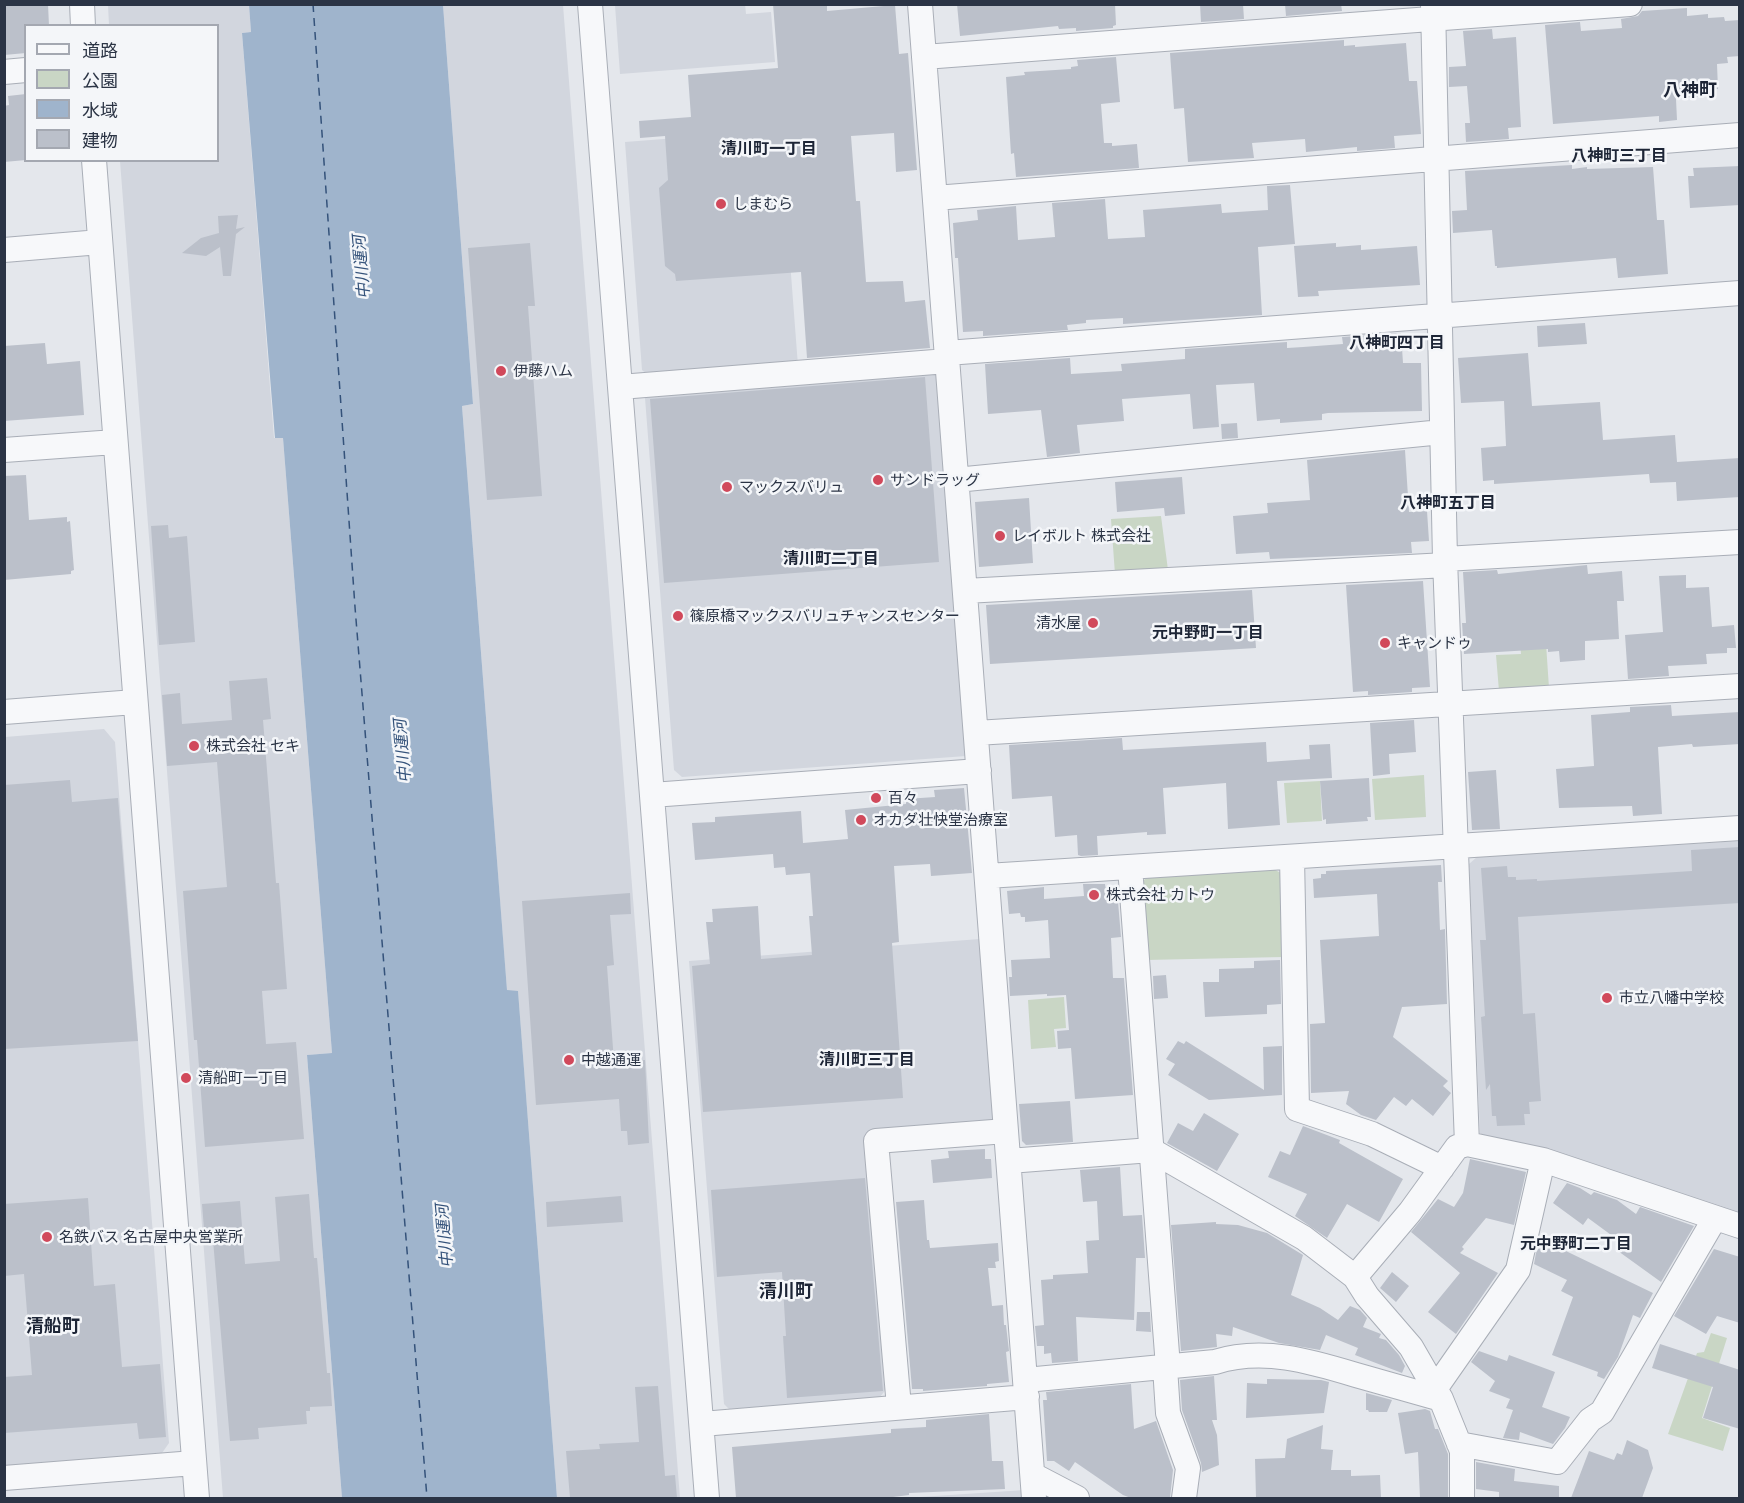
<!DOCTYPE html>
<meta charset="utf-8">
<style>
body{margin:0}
#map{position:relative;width:1744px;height:1503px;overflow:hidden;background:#e4e7ec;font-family:Quicksand,"Noto Sans JP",sans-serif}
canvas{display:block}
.frame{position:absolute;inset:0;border:6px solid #2b3445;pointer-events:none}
.legend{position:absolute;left:24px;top:24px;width:195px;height:138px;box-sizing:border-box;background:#f4f6f9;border:2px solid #a4a8b1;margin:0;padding:8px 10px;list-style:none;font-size:18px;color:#2b3445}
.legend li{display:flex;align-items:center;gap:12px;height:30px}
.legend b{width:30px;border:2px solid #a4a8b1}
</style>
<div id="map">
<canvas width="1744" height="1503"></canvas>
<div class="frame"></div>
<ul class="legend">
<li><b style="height:8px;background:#f7f8fa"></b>道路</li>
<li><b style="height:16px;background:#c9d6c5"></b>公園</li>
<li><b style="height:16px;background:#9fb4cc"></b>水域</li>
<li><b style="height:16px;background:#bbc0ca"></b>建物</li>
</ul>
</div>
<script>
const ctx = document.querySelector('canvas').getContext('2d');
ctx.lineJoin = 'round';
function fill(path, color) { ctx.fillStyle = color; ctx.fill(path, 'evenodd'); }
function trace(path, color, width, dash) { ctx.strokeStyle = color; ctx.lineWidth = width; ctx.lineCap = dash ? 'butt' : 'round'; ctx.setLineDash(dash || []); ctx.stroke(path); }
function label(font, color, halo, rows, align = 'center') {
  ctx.font = font + ' Quicksand,"Noto Sans JP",sans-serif'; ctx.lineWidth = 5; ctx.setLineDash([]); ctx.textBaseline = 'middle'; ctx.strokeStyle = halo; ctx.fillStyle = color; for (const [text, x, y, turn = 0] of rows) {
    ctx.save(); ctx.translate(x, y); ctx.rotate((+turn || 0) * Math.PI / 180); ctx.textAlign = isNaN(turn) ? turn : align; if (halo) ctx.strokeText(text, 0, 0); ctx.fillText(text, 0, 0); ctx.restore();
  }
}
const built = new Path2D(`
 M745,4L746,14L771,12L775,62L620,74L615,5Z
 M108,5H249L251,32L242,33L274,438H283L332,1053L307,1055L342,1498H223L120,161L218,160V26L109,25Z
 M443,5H563L680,1498H557L518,992L507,991L462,406L473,404Z
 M780,130L798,366L650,377L642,370L625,142Z
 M936,373L966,756L682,777L674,770L645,398L650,392Z
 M104,729L115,742L169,1443L162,1453L5,1466V737Z
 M1739,841V1218L1491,1142L1480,1133L1469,864L1477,857Z
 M980,939L994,1117L988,1124L867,1133L887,1388L880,1397L729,1409L724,1404L689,961Z
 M1025,1490L1026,1498H905Z`);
const green = new Path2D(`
 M1161,516L1168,570L1115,574L1111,519Z
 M1544,614L1549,688L1499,691L1496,655L1521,654L1518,616Z
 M1424,775L1426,817L1375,820L1372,779Z
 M1320,781L1322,821L1287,823L1284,783Z
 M1275,870L1283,874V957L1146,960L1140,884L1146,878Z
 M1064,997L1066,1028L1054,1029L1056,1047L1031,1049L1028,1000Z
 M1711,1333L1727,1338L1702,1418L1730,1428L1723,1451L1668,1434L1697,1353L1704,1352Z`);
const water = new Path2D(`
 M249,5H443L473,404L462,406L507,990L518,991L557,1498H342L307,1055L332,1053L283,438H275L242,33L251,32Z`);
const ferry = new Path2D(`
 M313,4L355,607L427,1498`);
const building = new Path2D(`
 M4,4H48L49,26H26V53L4,55Z
 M773,4H827V11L895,5L899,54L908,53L917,170L896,172L894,133L851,136L856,201H860L866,282L903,281L905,302L925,300L930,348L807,358L801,272L676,281L675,274L665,266L659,188L668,180L665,136L640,138L639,121L691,117L688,75L778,68Z
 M957,4H1115L1116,25L1113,26V28L1076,31V28L1059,29L1058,26L960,36Z
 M1200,4H1243L1244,19L1201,22Z
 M1285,4H1341L1342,11L1286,16Z
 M1687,8V16L1708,14V18L1724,17L1725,21L1740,20V56L1727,57L1728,63L1717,64L1718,89L1702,90V96L1676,99L1677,120L1659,122V116L1553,124L1545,25L1580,22L1581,31L1622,28L1621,19L1638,16L1642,11Z
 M1492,29L1493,39L1516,37L1521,127L1508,128L1509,139L1466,142L1465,123H1470L1467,86L1449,87V67L1466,66L1463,31Z
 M1344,40V46L1355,45V47L1406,43L1409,81H1417L1421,134L1394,136L1395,148L1357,151V147L1306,152L1305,139L1252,143L1254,158L1188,162L1184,108L1174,109L1170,53Z
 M1116,57L1120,102L1101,104L1104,143H1112V146L1137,144L1139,168L1016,177L1014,153L1011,154L1006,77L1025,75L1024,72L1071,69V67L1078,66L1077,60Z
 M26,94V160L4,162V106L9,105L8,96Z
 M1572,165V169L1587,167V169L1653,167L1657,220H1664L1668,274L1618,278L1616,258L1497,268V266H1495L1492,230L1453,233L1452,211L1467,210L1465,171Z
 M1740,166V205L1690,208L1688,176H1694L1693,168Z
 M1290,185L1295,244L1258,247L1262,315L1123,324V318L1086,320V323L1067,325L1068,330L983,336V331L963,332L958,258H955L953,223L978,220L977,210L1016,206L1018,240L1055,237L1052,203L1105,199L1108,239L1145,237L1143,210L1221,204L1222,213L1268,210L1267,186Z
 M238,215L236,229L245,227L236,234L231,276H223L220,247L206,256L182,253L201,238L219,233L218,216Z
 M530,243L535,306H528L542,496L487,500L468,248Z
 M1336,243V247L1361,245V250L1417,246L1420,285L1318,291L1319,296L1298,297L1294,246Z
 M1585,323L1587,344L1538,347L1537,326Z
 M1401,333L1403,363H1421L1422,411L1328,413L1322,414V420L1280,423V419L1257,421L1254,383L1216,385L1219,427L1193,429L1190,394L1122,399L1124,421L1077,425L1080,453L1047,457L1041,410L988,414L985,364L1070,358L1071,374L1122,371L1121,364L1185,359V349L1287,342V348L1303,347L1343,344L1342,337Z
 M45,343L47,364L80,361L84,415L4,421V346Z
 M1528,353L1532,406L1600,402L1603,440L1675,435L1677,462L1740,458V497L1677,501L1676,482L1650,483L1649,474L1494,484V480L1483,481L1481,448L1506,446L1504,401L1461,403L1458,358Z
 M925,377L939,562L664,583L650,399Z
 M1237,423L1238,438L1222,439L1221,424Z
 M1405,450L1409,512L1427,511L1429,541L1411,542L1412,553L1270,559L1269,552L1236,554L1233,516L1268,513L1267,503L1310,500L1307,460Z
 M26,475L29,520L67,517V522L70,521L74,570L71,571V574L4,580V476Z
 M1182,477L1185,514L1165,516L1164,508L1117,512L1115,482Z
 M1029,498L1033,563L979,567L975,502Z
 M168,525L169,538L187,536L195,642L159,645L151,526Z
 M1587,565L1588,574L1622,571L1624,601H1617L1619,639L1585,641V660L1560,662L1559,651L1548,652V649L1464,654L1462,623H1466L1463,572L1497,570L1498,574Z
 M1686,575V588L1709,587L1712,627L1734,625L1736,648H1727V653L1706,654L1707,664L1668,666L1669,676L1628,679L1625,635L1663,632L1659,576Z
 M1423,581L1430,687L1412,688V692L1368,695V691L1353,692L1346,585Z
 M1252,590L1256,648L990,664L986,605Z
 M267,678L271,719L263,720L276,883H279L287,989L262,991L266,1044L296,1042L304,1139L205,1147L197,1040H194L183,891L227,887L217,762L167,766L162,695L180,693L182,724L232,720L229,681Z
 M1671,705L1672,716L1740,712V744L1693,747L1692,744L1658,747L1662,814L1633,816L1632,806L1559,808L1556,769L1594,766L1591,715L1630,712V707Z
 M1414,720L1416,752L1389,754L1390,774L1373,776L1370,723Z
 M1122,738L1123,750L1266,742L1267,762L1310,759L1309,745L1330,744L1332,778L1277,781L1280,825L1228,829L1226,783L1163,788L1166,834L1147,835V832L1097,836L1098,855L1081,856L1078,855L1077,835L1055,837L1052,796L1012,799L1009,745Z
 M1496,770L1500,829L1472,830L1468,772Z
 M1369,778L1371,817H1367L1368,821L1326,824V819L1323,820L1320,781Z
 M70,780L72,802L118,798L138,1041L4,1049V785Z
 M964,788L972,873L931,876L930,864L894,866L899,942L892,943L903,1098L703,1112L692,966L710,964L706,922H713L712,909L758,906L761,959L812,955L809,916H813L810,873L786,875L785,867L774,868L773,854L695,860L692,823L715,822V817L801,811L803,843L848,839L845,810L906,804V799L935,797L934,790Z
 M1740,847V903L1518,917L1523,1014L1535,1013L1541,1101L1529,1102L1530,1114H1524L1525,1125L1497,1126L1496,1116H1492L1490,1084L1486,1090L1481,1017L1485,1016L1480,940H1486L1481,868L1507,866L1508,877H1516V880L1537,879V881L1692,871L1691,850Z
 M1441,865L1442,882H1438L1440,930L1445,929L1447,1004L1402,1007L1393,1037L1448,1081L1443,1086L1451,1093L1433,1116L1412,1099L1406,1106L1394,1097L1376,1120L1361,1115L1346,1104L1349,1091L1311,1093L1310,1024L1325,1023L1320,940L1379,936L1377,894L1314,898L1313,879L1321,878V874H1326V871Z
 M1083,884H1105L1106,891L1117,890L1121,937L1111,938L1113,978H1124L1133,1095L1075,1099L1071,1048L1058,1049L1057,1031L1069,1030L1066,995L1047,996V994L1010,996L1009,977H1012L1011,960L1050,958L1048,920L1025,922V917H1021L1020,913L1009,914L1007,891L1044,887V899L1084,896Z
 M630,893L631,914L610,915L614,965L607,966L614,1062L645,1060L649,1143L628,1145L627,1131H621L619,1099L536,1105L522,901Z
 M1280,960L1281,1004L1267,1005V1014L1205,1017L1203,982H1219V969L1254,968V961Z
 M1166,975L1168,998L1154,999L1153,976Z
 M1178,1041L1184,1044L1186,1041L1264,1090L1263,1047L1282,1046V1095L1209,1100L1168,1075L1175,1064L1166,1059Z
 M1070,1101L1073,1142L1026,1145L1022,1141L1019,1104Z
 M1204,1113L1239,1134L1217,1171L1167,1143L1178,1123L1193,1131Z
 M1303,1126L1340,1140L1339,1143L1403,1179L1379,1222L1347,1204L1327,1238L1295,1216L1307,1194L1268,1177L1280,1151L1290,1155Z
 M985,1149V1159H991L992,1178L933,1183L931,1160L949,1158L948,1151Z
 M1470,1159L1526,1172L1514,1225L1486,1218L1462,1247L1464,1249L1460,1253L1498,1273L1456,1334L1428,1312L1460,1273L1411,1232L1438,1199L1454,1207L1463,1193Z
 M1120,1167L1123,1216L1142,1215L1145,1258H1136L1134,1320L1076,1317L1078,1361L1052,1363L1051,1353L1044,1354V1346H1037L1035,1326L1044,1325L1041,1280L1053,1279V1275L1088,1273L1086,1241L1099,1240L1097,1201L1083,1202L1080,1170Z
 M865,1178L883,1391L787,1398L783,1336H786L782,1272L717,1277L711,1190Z
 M1567,1183L1580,1188L1591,1195L1594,1192L1617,1200L1636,1214L1640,1207L1694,1226L1661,1282L1618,1251L1622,1243L1588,1218L1583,1225L1553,1203Z
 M309,1194L314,1258H317L327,1373H330L332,1406L310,1407V1411H306L307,1424L258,1428L259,1439L230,1441L213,1240L205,1241L202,1204L240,1201L245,1264L280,1261L275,1197Z
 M621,1196L623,1222L547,1227L546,1202Z
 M88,1198L94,1286L115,1284L122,1367L160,1364L166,1437L139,1439L137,1423L4,1433V1377L32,1375L24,1274L4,1276V1204Z
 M924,1200L927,1240H929L930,1248L998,1243L999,1261L995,1262L996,1268H988L992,1306L1003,1305L1004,1325H1006L1009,1351L1006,1352L1009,1382L987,1384V1386L923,1391V1389H912L896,1202Z
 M1216,1222V1224L1238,1225L1267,1233L1303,1255L1291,1295L1320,1308L1338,1320L1350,1306L1360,1310L1367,1318L1363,1327L1381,1334L1379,1338L1386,1340L1399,1355L1405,1366L1402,1373L1355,1355L1358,1348L1326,1335L1320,1350L1279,1343L1233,1327L1232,1336L1216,1334L1217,1347L1181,1351L1171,1225Z
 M1543,1240L1653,1293L1640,1318L1633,1315L1618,1357L1604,1379L1597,1376L1598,1372L1552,1355L1573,1297L1561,1291L1567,1280L1534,1264L1536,1253Z
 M1714,1249L1740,1257V1323L1717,1316L1706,1334L1674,1316Z
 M1392,1272L1409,1286L1396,1302L1380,1288Z
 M1137,1312H1150L1151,1332L1136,1331Z
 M1660,1344L1740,1370V1429L1703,1418L1713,1387L1652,1368Z
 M1479,1351L1507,1361L1509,1355L1555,1372L1542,1407L1570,1417L1565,1428L1553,1444L1520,1432L1519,1440L1503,1438L1513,1410L1506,1408L1510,1399L1489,1391L1495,1381L1471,1362Z
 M1214,1376L1217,1420H1212L1217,1435L1219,1465L1202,1472L1201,1463L1182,1410L1180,1380Z
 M1267,1379L1321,1380L1329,1382L1324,1413L1246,1418L1247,1383L1267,1384Z
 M1131,1384L1134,1429L1156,1421L1173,1470L1170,1498H1131L1123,1495L1075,1462L1069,1471L1054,1461H1047L1043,1400H1047L1046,1392Z
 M658,1386L665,1476L675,1475L677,1498H570L566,1451L600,1449L599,1444L639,1442L635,1387Z
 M1366,1393L1392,1400L1387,1412H1369L1368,1410H1366Z
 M1425,1409L1430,1411L1435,1429H1438L1448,1454V1498H1420L1418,1452L1405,1454L1398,1413Z
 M989,1414L992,1461H1003L1005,1489L909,1493V1495L885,1498H736L732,1447L891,1433V1429L926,1427V1420Z
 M1323,1425L1321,1449L1333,1450L1331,1470H1351V1476L1380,1475L1381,1498H1256L1255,1459L1285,1458L1287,1439Z
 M1627,1440L1648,1450L1653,1468L1642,1498H1571L1589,1451L1614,1460L1617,1453L1622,1455Z
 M1476,1462L1515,1469L1514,1481L1559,1486V1498H1499V1492L1476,1489Z`);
const minor = new Path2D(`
 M82,4L83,26
 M590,4L707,1498
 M920,4L1034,1498
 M1433,4L1445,559L1467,1144
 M924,57L1630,4
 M4,72L26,70
 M94,160L197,1498
 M935,198L1740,135
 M4,250L100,242
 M947,353L1740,293
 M620,387L947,361
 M4,450L115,442
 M956,480L1442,432
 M1445,559L1740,542
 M965,591L1446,565
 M4,712L135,702
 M976,733L1740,686
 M652,795L979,771
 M1292,857L1297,1109L1372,1134L1442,1168
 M1130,867L1168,1367
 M987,876L1740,828
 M1009,1161L1151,1150L1304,1238L1355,1277L1367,1296L1411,1347L1441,1399L1462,1451V1498
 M1355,1277L1410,1212L1457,1147L1467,1144L1543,1160L1740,1226
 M1165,1367L1168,1413L1188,1468L1184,1498
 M1026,1380L1215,1362C1263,1347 1310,1361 1356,1375C1384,1383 1413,1391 1441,1399
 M1435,1389L1518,1270L1543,1160
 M899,1407L876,1141L1006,1131
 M702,1424L1027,1397
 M1459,1444L1557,1462L1590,1420L1602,1412L1715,1218
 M1033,1475L1077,1498
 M4,1478L194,1463`);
const markers = [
 [721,204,6,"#d1495b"],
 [501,371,6,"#d1495b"],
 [878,480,6,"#d1495b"],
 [727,487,6,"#d1495b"],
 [1000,536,6,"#d1495b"],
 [678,616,6,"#d1495b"],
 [1093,623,6,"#d1495b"],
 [1385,643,6,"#d1495b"],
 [194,746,6,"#d1495b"],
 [876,798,6,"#d1495b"],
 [861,820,6,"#d1495b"],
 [1094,895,6,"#d1495b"],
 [1607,998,6,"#d1495b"],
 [569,1060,6,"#d1495b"],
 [186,1078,6,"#d1495b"],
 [47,1237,6,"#d1495b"]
];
const poiNames = [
 ["しまむら",733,204],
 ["伊藤ハム",513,371],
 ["サンドラッグ",890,480],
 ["マックスバリュ",739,487],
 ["レイボルト 株式会社",1012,536],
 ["篠原橋マックスバリュチャンスセンター",690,616],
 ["清水屋",1081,623,"right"],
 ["キャンドゥ",1397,643],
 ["株式会社 セキ",206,746],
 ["百々",888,798],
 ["オカダ壮快堂治療室",873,820],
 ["株式会社 カトウ",1106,895],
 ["市立八幡中学校",1619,998],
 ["中越通運",581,1060],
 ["清船町一丁目",198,1078],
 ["名鉄バス 名古屋中央営業所",59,1237]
];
const neighbourhoodNames = [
 ["清川町一丁目",769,149],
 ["八神町三丁目",1619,156],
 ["八神町四丁目",1397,343],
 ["八神町五丁目",1448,503],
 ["清川町二丁目",831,559],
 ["元中野町一丁目",1208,633],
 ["清川町三丁目",867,1060],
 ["元中野町二丁目",1576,1244]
];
const waterNames = [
 ["中川運河",362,267,-95],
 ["中川運河",403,751,-95],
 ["中川運河",445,1236,-95]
];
const quarterNames = [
 ["八神町",1690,91],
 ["清川町",786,1292],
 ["清船町",53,1327]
];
fill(built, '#d2d6de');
fill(green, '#c9d6c5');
fill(water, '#9fb4cc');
trace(ferry, '#34527a', 1.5, [8, 6]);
fill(building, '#bbc0ca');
trace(minor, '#a9aeb7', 26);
trace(minor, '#f7f8fa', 24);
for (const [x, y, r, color] of markers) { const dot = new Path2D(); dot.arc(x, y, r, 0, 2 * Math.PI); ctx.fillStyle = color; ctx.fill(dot); trace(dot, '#f4f6f9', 2); }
label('15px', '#2b3445', '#f4f6f9', poiNames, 'left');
label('bold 16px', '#1d2536', '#f4f6f9', neighbourhoodNames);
label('italic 16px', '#34527a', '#f4f6f9', waterNames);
label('bold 18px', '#1d2536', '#f4f6f9', quarterNames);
</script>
